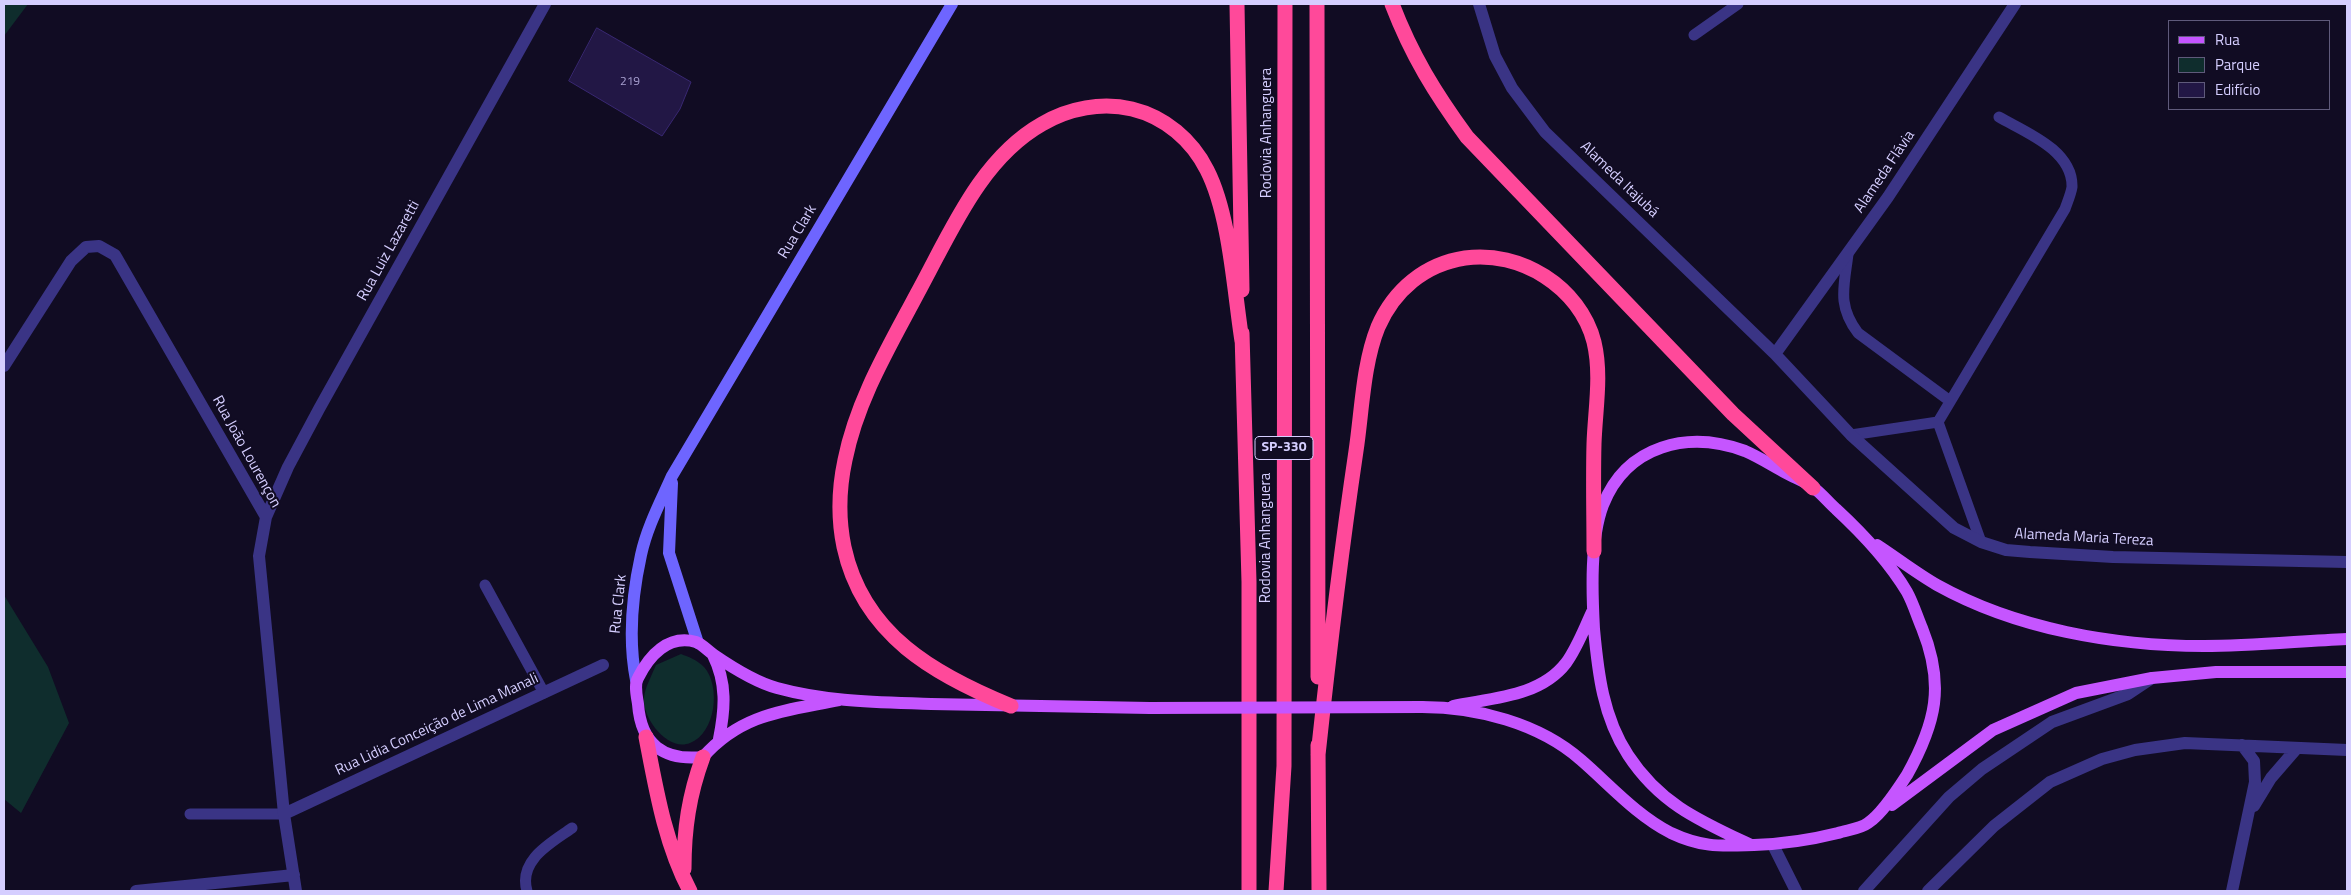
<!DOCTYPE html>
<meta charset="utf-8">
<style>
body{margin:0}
#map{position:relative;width:2351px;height:895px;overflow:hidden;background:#110c23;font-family:"Titillium Web",sans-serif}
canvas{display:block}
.frame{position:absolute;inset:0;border:5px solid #d5ceff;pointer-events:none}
.legend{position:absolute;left:2168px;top:20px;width:162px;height:90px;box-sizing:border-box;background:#110c23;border:1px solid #5f5a7b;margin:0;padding:6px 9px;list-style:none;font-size:15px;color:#d5ceff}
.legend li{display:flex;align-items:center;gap:10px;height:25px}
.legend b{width:25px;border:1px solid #5f5a7b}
</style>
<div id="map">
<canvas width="2351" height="895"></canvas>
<div class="frame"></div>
<ul class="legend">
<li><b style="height:6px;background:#c555ff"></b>Rua</li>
<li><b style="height:14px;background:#0f2d2d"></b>Parque</li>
<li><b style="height:14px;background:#221745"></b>Edifício</li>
</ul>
</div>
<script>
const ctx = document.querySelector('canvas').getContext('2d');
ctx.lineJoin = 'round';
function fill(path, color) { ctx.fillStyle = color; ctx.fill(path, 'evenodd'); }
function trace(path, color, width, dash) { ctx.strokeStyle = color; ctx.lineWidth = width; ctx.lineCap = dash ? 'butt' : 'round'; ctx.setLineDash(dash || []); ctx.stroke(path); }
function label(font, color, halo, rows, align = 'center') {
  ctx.font = font + ' "Titillium Web",sans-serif'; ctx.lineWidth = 4; ctx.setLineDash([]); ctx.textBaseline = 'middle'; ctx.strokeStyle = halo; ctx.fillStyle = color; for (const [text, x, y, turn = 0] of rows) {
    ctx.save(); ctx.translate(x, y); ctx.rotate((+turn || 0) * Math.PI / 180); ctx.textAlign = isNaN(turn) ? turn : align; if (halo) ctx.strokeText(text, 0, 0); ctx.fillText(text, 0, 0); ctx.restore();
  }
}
const green = new Path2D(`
 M4,4H28L4,36Z
 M4,595L48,667L69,723L21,813L4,799Z
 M681,654C689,657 697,660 704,667C721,686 716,733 690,743C668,752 642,718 644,698C645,687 652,675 656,665Z`);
const building = new Path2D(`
 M597,28L691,82L680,109L662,136L569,81Z`);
const lane = new Path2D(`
 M1694,35L1738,4
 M1848,254C1844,287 1837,305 1858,333L1950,401
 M1851,435L1938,422
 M1981,542L1938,422L2065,209C2067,203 2071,194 2072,187C2073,150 2025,132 1999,117
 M485,585L544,693
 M190,814H284
 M527,891C518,860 551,843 572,828`);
const street = new Path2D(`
 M1479,4L1495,56L1512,88L1545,132L1775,354L1851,435L1954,528L1981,542L2006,550L2030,552L2113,557L2347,562
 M1775,354L1888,197L2015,4
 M4,366L71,261L86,247L99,246L115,255L266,517L259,556L284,814L296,891
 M266,517L288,467L319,409L545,4
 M2254,806L2271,778L2297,748
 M284,814L603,665
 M1773,845L1796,891
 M136,891L294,875
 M1864,891L1949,797L1982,769L2052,722L2128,694L2152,678
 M1928,891L1994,826L2050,782L2102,759L2135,750L2185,743L2347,750
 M2232,891L2255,782L2254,761L2242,745`);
const secondary = new Path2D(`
 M672,483L669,553L698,643
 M636,680C628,639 632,596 641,555C647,527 661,501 672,476L952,4`);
const primary = new Path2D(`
 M1877,545C1897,558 1916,573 1937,585C2016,629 2114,646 2204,646C2251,646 2300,641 2347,639
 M713,655C727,683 725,709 719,739
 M839,700C785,711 742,713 703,757C664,761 641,745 638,704C637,697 634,685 638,678C649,656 668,634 696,642C702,644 708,651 714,655C733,668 755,682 777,688C828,702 879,702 931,704C1004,706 1077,707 1150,708
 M1453,706C1491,698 1540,697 1566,663C1577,648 1584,629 1592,612
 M1422,707C1476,707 1539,723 1581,760C1610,785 1636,815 1671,833C1703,848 1721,846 1754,845C1784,844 1810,840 1838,833C1847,830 1860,829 1868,823C1882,814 1898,789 1907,775C1936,723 1945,685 1922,628C1917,616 1913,603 1907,592C1888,560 1863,534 1836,509C1829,503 1822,494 1814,488C1806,482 1795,478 1786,473C1773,466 1759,457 1745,451C1688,430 1627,445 1603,505C1590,539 1592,593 1594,629C1598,673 1603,717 1628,755C1660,804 1700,821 1751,845
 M1892,805L1993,730L2076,693L2152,678L2216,672H2347`);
const highway = new Path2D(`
 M1237,4L1242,290
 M1317,4L1318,677
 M1392,4C1412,56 1435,93 1467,137L1733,414L1813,488
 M1242,333L1249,582V891
 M1011,706C935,675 863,635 844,547C838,518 839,488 845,460C857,400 889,347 917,294C950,234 980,159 1042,124C1069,108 1102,102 1132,109C1165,117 1192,140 1207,170C1230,215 1234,290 1242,341
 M646,737C656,789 665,844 690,891
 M1318,745L1319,891
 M1318,755C1329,653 1341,552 1356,451C1362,411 1363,364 1378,327C1394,290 1425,264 1465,258C1520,250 1580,287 1594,342C1602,375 1595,411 1594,444C1593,480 1594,516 1594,551
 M684,869C684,829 689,795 703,757
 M1276,891L1284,766L1285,4`);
const primaryBridge = new Path2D(`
 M1150,708L1422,707`);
const numberNames = [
 ["219",630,82]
];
const shields = [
 [1284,448,58]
];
const shieldNames = [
 ["SP-330",1284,448]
];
const streetNames = [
 ["Rodovia Anhanguera",1267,133,-90],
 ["Alameda Flávia",1885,172,-56],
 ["Alameda Itajubá",1619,180,44],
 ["Rua Clark",798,232,-59],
 ["Rua Luiz Lazaretti",389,251,-61],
 ["Rua João Lourençon",246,452,61],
 ["Rodovia Anhanguera",1266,538,-90],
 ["Alameda Maria Tereza",2084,538,3],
 ["Rua Clark",619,604,-84],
 ["Rua Lidia Conceição de Lima Manali",437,725,-25]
];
fill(green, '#0f2d2d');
fill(building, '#221745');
trace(building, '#392872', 1);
trace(lane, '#3a3485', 11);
trace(street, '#3a3485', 12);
trace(secondary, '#6e65ff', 12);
trace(primary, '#c555ff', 12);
trace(highway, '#ff499a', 15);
trace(primaryBridge, '#c555ff', 12);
label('12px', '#a8a0d0', null, numberNames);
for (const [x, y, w] of shields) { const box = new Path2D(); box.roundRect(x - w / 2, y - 11.5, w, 23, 4); ctx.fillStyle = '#110c23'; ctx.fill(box); trace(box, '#d5ceff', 1); }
label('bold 14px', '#d5ceff', null, shieldNames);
label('15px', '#d5ceff', '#110c23', streetNames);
</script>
